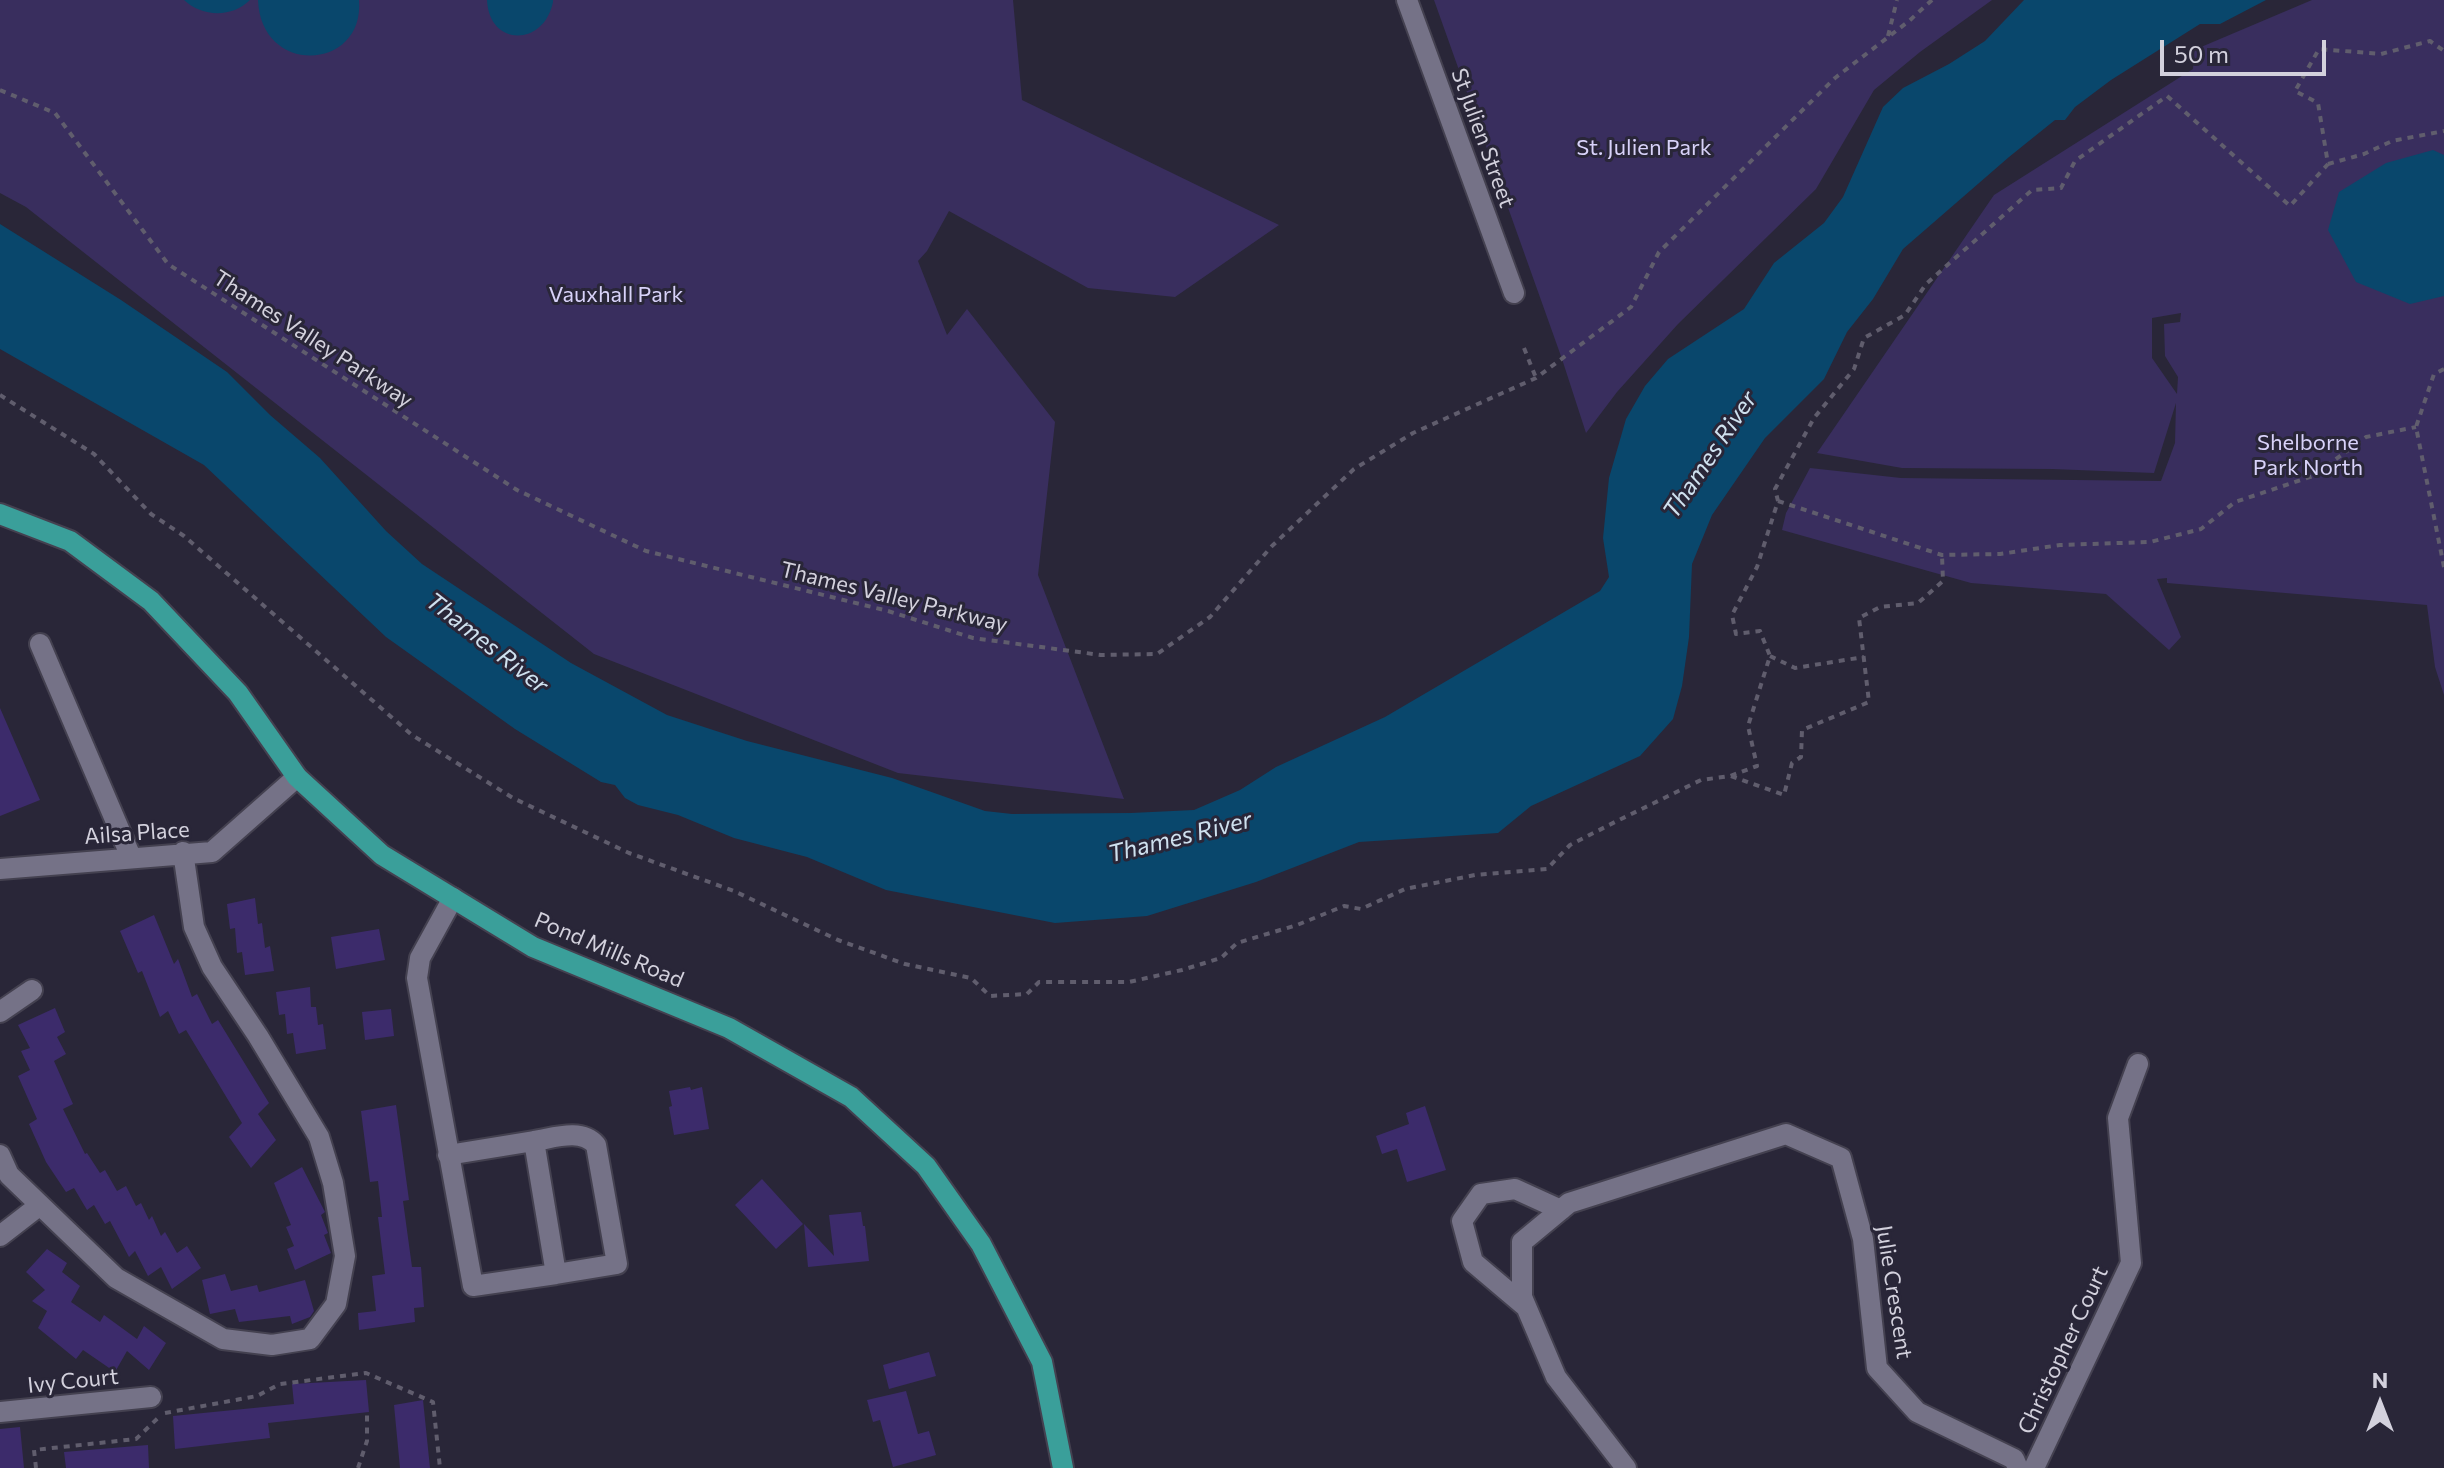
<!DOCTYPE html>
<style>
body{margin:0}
#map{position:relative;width:2444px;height:1468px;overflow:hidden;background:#292638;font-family:Commissioner,sans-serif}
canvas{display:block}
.north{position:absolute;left:2340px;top:1364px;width:80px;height:80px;-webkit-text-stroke:6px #292638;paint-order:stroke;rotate:0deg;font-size:22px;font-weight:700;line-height:32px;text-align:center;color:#d3d1dd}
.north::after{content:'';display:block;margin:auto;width:28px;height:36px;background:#d3d1dd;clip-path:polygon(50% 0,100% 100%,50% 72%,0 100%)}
.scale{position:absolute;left:2160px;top:40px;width:166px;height:36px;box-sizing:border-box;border:4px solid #d3d1dd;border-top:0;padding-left:10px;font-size:24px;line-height:28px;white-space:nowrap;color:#d3d1dd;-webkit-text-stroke:6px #292638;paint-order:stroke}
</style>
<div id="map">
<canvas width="2444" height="1468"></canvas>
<div class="north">N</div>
<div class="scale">50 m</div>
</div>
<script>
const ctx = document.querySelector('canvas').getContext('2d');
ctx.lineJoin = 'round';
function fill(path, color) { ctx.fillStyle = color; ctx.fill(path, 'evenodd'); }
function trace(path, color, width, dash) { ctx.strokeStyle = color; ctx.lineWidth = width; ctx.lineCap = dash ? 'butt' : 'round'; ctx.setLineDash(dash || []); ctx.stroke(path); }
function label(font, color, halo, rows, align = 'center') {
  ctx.font = font + ' Commissioner,sans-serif'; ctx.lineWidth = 6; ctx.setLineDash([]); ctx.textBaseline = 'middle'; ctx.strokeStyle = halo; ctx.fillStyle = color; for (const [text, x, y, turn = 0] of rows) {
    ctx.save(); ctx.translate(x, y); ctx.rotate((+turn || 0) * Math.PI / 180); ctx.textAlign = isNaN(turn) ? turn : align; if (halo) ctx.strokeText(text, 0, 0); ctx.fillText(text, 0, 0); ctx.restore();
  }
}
const green = new Path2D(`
 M0,0H1013L1022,100L1279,225L1175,297L1088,288L949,211L927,251L918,261L947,335L967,309L1055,422L1038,575L1124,799L898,773L594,654L26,207L0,193Z
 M1434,0H1992L1920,52L1874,90L1816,189L1678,324L1617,392L1586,433L1562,359Z
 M2312,0H2444V695L2435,667L2427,605L2167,583V578L2157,579L2181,637L2169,650L2106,594L1971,583L1782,530L1786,513L1810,468L1901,478L2161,481L2175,443L2176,403L2154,473L2052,469L1902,468L1817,453L1994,195L2193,69L2194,50ZM2181,313L2180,322L2164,324L2165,356L2178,377L2177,394L2152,358V318Z`);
const water = new Path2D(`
 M184,0H250C232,18 202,17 184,0Z
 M359,0C365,71 261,77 258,0Z
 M487,0H553V2C544,47 489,47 487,0Z
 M2024,0H2266L2220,24H2200L2111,80L2075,107L2065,120H2055L2009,157L1903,249L1873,299L1847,332L1824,379L1765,438L1712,515L1692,564L1689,637L1682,686L1673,719L1640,756L1531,806L1498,833L1359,842L1256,882L1147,916L1055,923L886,890L807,857L734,838L678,815L638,805L625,798L615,785L601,782L515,729L386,637L204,465L0,349V224L121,300L227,372L270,415L320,458L386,531L422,564L571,663L667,715L747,741L892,778L985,811L1012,814L1131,813L1194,810L1240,790L1276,767L1385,717L1600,591L1609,577L1603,538L1609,478L1626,419L1645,386L1668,359L1744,309L1774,263L1824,223L1843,197L1883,107L1903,88L1949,64L1985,41Z
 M2433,150L2444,155V296L2410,304L2356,282L2328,230L2339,192L2386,163Z`);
const building = new Path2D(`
 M0,708L40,800L0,816Z
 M255,898L258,924L262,923L265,948L270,946L274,971L245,975L242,952L237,953L235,928L230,929L227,904Z
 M154,915L174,964L178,959L192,997L197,994L212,1024L218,1020L269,1103L258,1114L276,1140L251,1168L229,1137L242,1123L186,1030L179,1034L168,1011L160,1017L142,971L138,973L120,931Z
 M379,929L385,960L336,969L331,937Z
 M310,987L311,1007H316L318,1025L323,1024L326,1049L296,1054L293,1033L287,1034L285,1014L279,1015L276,992Z
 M55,1008L65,1032L57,1037L66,1054L54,1061L73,1104L63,1109L85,1154L87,1153L100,1173L105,1170L117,1191L126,1186L136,1206L141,1203L149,1220L152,1216L161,1236L165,1232L177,1253L187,1246L201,1268L172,1289L161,1267L148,1276L135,1251L129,1257L110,1221L105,1224L94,1205L87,1210L74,1188L66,1192L46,1162L29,1124L37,1119L18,1076L30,1070L21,1051L30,1048L18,1025Z
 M391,1009L394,1036L365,1040L362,1012Z
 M690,1087L691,1090L702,1087L709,1129L674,1135L669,1107L672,1106L669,1091Z
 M396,1105L409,1200L403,1201L412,1267H421L424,1307L414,1308L415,1322L359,1330L358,1313L376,1311L372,1276L385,1274L378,1217H382L378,1181L370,1182L361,1111Z
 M1425,1106L1446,1170L1407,1182L1397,1149L1382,1154L1376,1136L1409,1124L1406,1113Z
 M302,1167L325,1212L321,1215L328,1233L324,1235L331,1253L295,1270L287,1249L294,1246L286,1227L291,1225L274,1183Z
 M762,1179L803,1224L776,1249L735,1205Z
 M861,1212L863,1226H865L869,1261L808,1267L804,1224L834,1256L829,1215Z
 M47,1249L67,1263L62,1272L80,1286L71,1302L100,1322L104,1315L137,1339L144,1326L166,1343L149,1370L127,1351L115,1372L83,1350L76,1359L38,1328L47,1311L32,1301L45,1290L26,1272Z
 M225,1274L231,1291L257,1285L259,1292L305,1280L314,1311L310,1317L292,1324L290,1316L239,1322L235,1309L210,1314L202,1280Z
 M929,1352L936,1376L889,1389L883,1365Z
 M366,1380L369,1412L268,1423L270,1438L175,1449L173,1416L294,1404L292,1384Z
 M906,1391L918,1434L929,1431L936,1455L893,1467L880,1420L873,1422L867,1400Z
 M423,1400L430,1468H400L394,1405Z
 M20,1427L24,1468H0V1429Z
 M148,1445L149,1468H66L64,1452Z`);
const path = new Path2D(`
 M1888,36L1897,0
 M0,90L55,113L168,264L517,490L646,551L888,611L973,638L1101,655L1157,654L1210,617L1272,546L1354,469L1413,433L1536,378L1631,307L1659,252L1835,78L1909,21L1932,0
 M2328,164L2364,154L2392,141L2444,131
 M1524,348L1536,378
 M2444,369L2434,374L2416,427L2444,567
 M0,395L94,454L151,514L184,536L412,735L513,798L629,853L734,891L838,940L905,964L971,978L990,996L1027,994L1039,982H1129L1182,970L1221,958L1237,943L1297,925L1344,906L1361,909L1405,889L1475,875L1547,869L1570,845L1615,822L1701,780L1730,776L1757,766L1748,726L1770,656L1760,631L1736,634L1732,615L1757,567L1778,501L1775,489L1814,418L1854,369L1864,338L1905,315L1926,284L2032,190L2061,188L2075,161L2167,96L2290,206L2328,164L2318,103L2295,91L2319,49L2381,54L2430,41L2444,51
 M1778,501L1942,555L2000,554L2060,545L2150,542L2201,529L2235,502L2313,476L2366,437L2416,427
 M1770,656L1795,668L1864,657
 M1731,776L1784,795L1792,763L1801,757L1802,730L1869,702L1859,618L1880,607L1918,603L1943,581L1942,555
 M165,1413L257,1396L280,1384L366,1373L433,1402L440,1468
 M36,1468L34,1450L136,1439L158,1418
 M358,1468L367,1441V1412`);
const minor = new Path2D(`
 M1407,0L1514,293
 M40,644L131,857
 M0,869L212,852L297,777
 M0,1012L32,990
 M534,1141C554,1138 581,1128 596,1145L617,1264L556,1274
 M0,1155L9,1175L116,1278L223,1339L272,1345L310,1339L336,1304L345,1256L333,1183L319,1137L258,1036L212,967L194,927L183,852
 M448,1155L534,1141L556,1274L473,1286L417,978L420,958L453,898
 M0,1236L40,1205
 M1525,1306L1473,1262L1462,1221L1481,1194L1515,1189L1561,1210
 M0,1412L151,1397
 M1626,1468L1556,1377L1522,1297V1242L1569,1203L1786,1134L1841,1158L1863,1239L1877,1368L1917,1412L2014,1459L2018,1468
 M2034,1468L2131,1263L2118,1118L2138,1064`);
const major = new Path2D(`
 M0,514L70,541L151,601L238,693L297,777L382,855L533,947L729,1028L851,1097L926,1166L981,1244L1042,1362L1063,1468`);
const streetNames = [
 ["St Julien Street",1483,138,70],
 ["Thames Valley Parkway",313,339,33],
 ["Thames Valley Parkway",894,597,14],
 ["Ailsa Place",137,833,-4],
 ["Pond Mills Road",609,950,23],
 ["Julie Crescent",1894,1292,81],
 ["Christopher Court",2063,1350,-65],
 ["Ivy Court",73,1381,-6]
];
const parkNames = [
 ["St. Julien Park",1644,148],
 ["Vauxhall Park",616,295],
 ["Shelborne",2308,443],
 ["Park North",2308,468]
];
const waterNames = [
 ["Thames River",1710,455,-56],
 ["Thames River",487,643,38],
 ["Thames River",1180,837,-14]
];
fill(green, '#392e5e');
fill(water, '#09476c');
fill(building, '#3c2b6b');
trace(minor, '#444150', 24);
trace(major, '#444150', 24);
trace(path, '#605d6d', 4, [6, 6]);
trace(minor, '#757287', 20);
trace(major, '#3a9f9a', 20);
label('22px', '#d3d1dd', '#292638', streetNames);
label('22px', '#d8d2f9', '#292638', parkNames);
label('italic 24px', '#cfe1ef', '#292638', waterNames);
</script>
